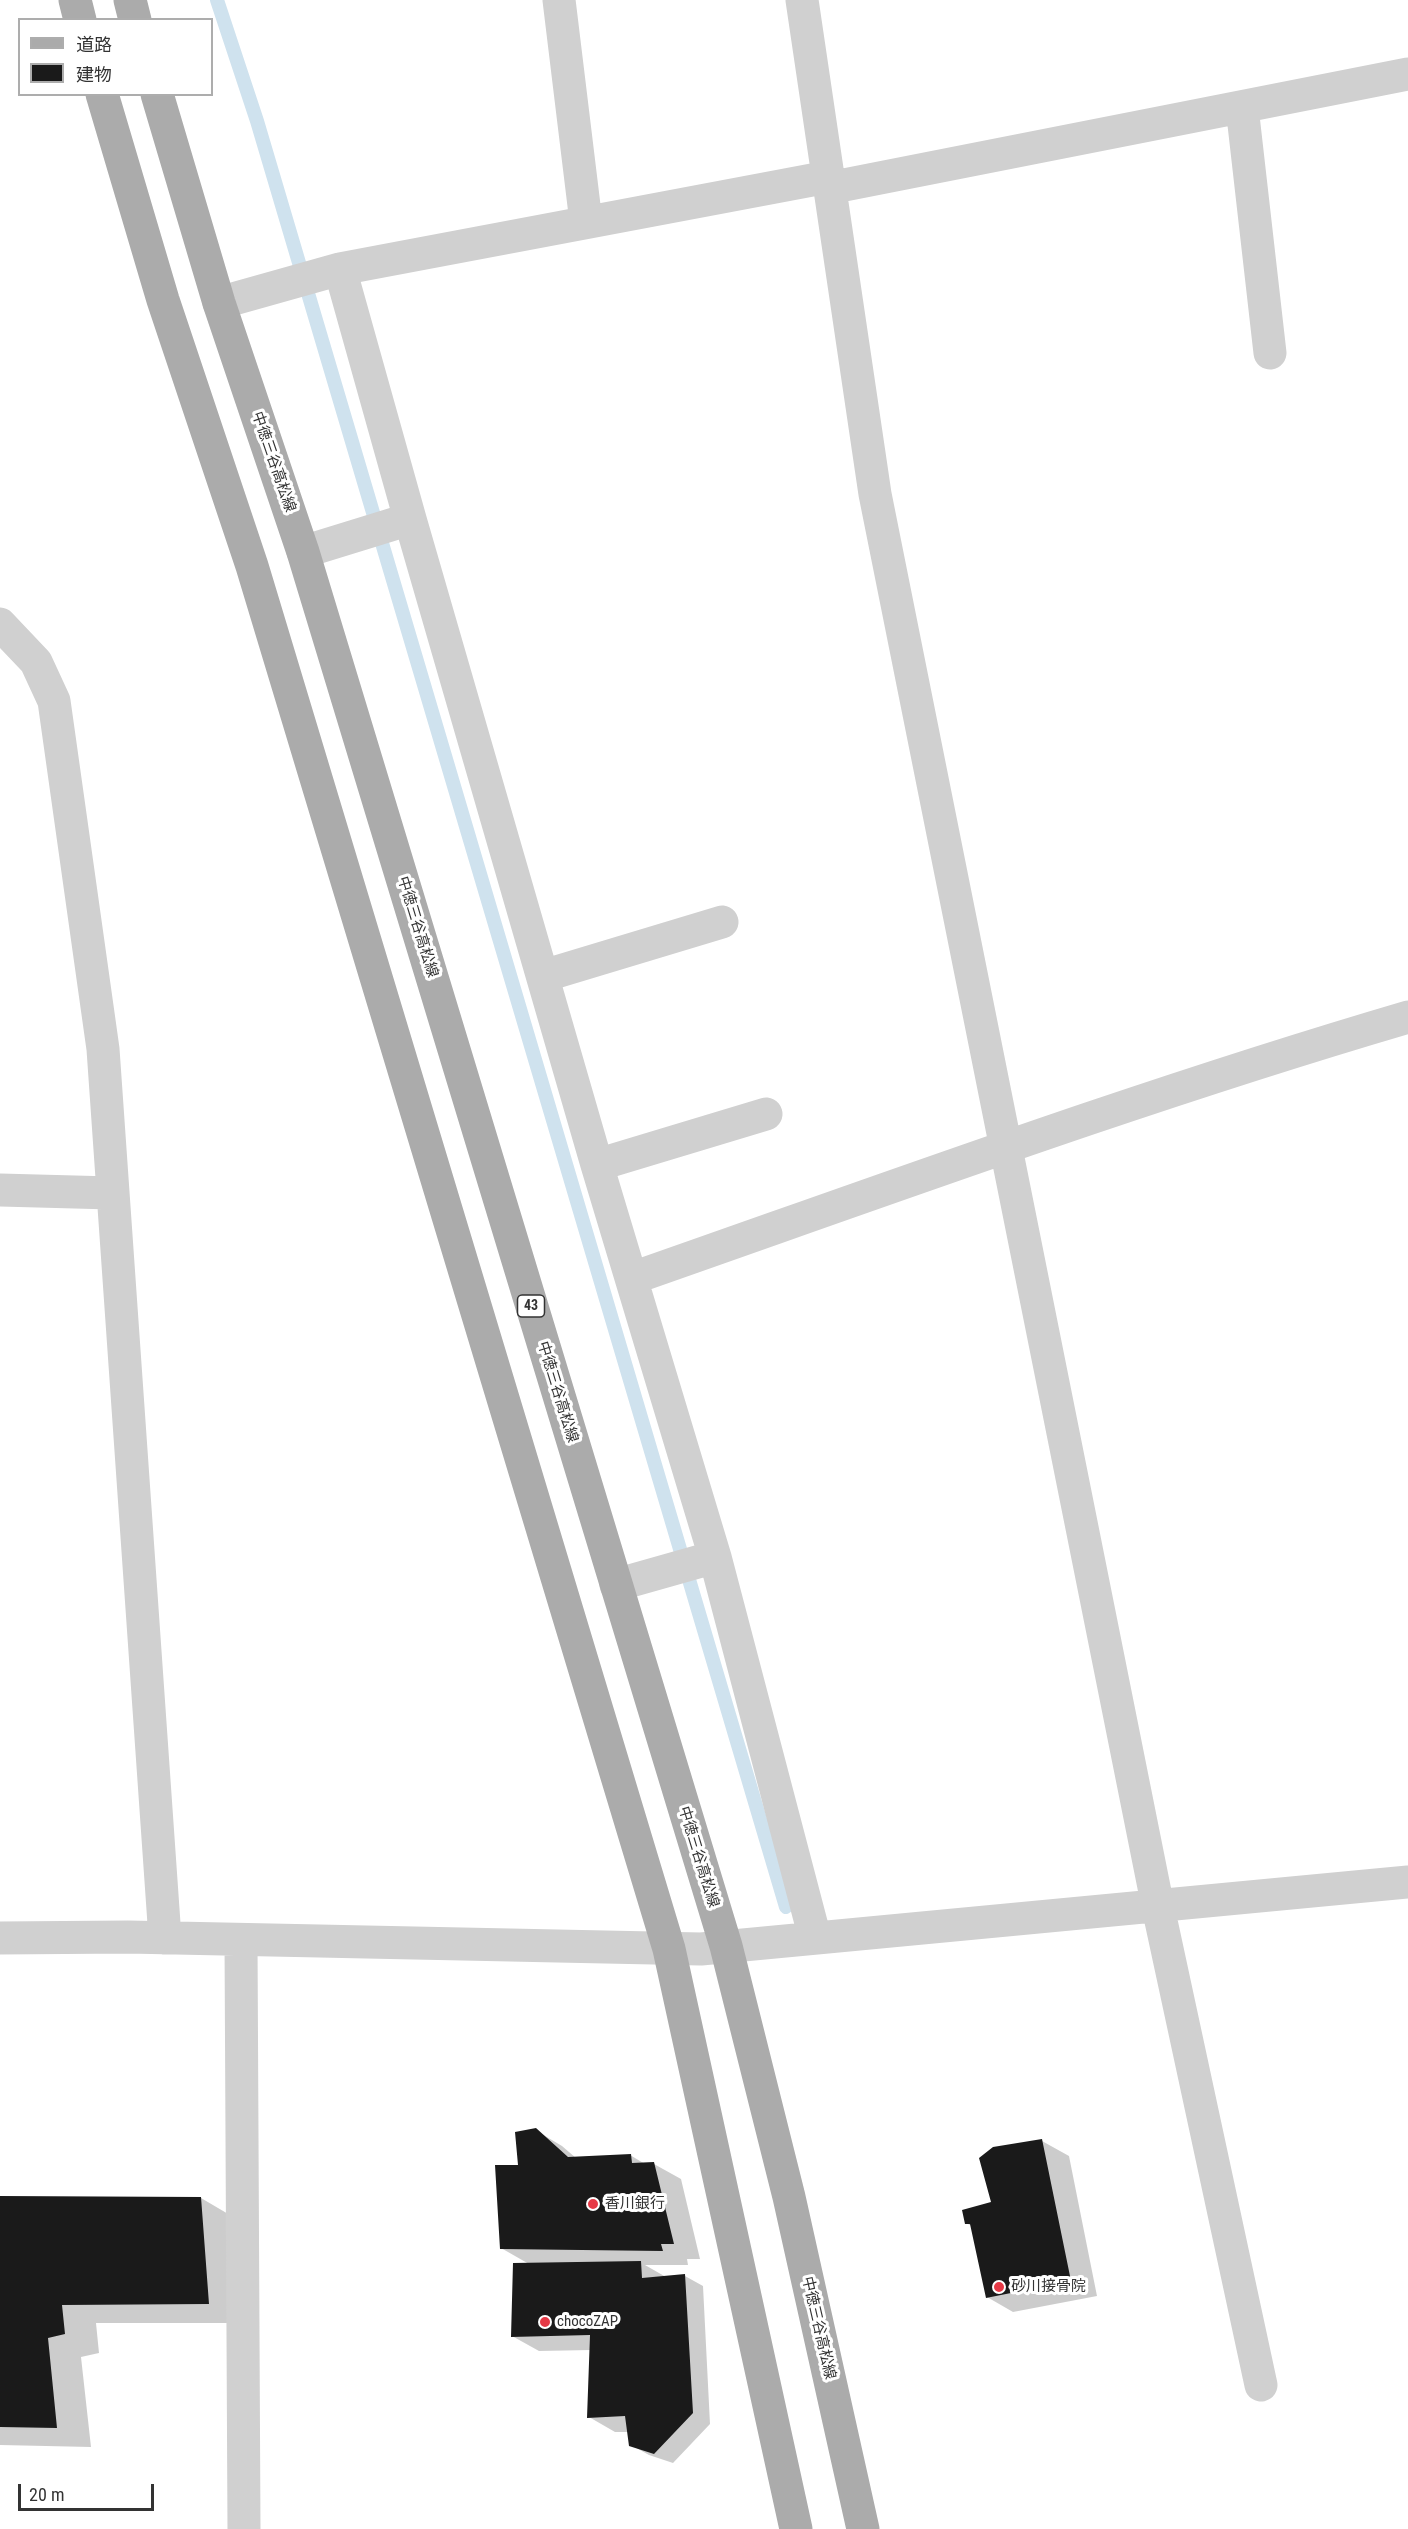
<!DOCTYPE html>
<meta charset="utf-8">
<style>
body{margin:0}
#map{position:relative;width:1408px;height:2529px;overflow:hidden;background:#fff;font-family:"Roboto Condensed","Noto Sans JP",sans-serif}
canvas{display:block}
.legend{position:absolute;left:18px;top:18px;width:195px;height:78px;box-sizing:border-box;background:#fff;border:2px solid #adadad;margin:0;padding:8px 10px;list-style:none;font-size:18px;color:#333}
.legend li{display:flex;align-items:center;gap:12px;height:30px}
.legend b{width:30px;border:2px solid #adadad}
.scale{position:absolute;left:18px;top:2484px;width:136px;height:27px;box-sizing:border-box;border:3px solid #333;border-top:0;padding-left:8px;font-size:18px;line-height:21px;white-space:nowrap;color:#333;-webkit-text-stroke:4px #fff;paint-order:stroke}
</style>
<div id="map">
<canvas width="1408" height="2529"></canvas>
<ul class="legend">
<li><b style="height:8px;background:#ababab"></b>道路</li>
<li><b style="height:16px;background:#1a1a1a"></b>建物</li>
</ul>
<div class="scale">20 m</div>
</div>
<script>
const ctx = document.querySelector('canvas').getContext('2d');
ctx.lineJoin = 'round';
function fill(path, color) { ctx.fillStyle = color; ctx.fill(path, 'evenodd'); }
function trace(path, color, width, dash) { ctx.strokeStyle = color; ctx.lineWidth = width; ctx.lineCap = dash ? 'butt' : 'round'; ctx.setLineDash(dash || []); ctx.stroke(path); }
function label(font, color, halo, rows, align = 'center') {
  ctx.font = font + ' "Roboto Condensed","Noto Sans JP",sans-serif'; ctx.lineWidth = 6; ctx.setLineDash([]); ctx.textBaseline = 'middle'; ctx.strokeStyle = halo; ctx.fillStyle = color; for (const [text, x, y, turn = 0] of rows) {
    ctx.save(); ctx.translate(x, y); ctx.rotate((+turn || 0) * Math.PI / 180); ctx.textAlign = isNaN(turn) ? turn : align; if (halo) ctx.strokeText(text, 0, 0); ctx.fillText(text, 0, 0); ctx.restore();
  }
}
const shadow = new Path2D(`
 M535,2130L562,2146L576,2158L630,2155L645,2164H654L681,2179L700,2259H687L688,2265H645L666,2277L685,2276L703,2286L710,2424L673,2463L649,2455L631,2445L629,2432H615L589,2417L591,2350L539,2351L512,2336L529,2264L501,2248L520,2166Z
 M1042,2141L1069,2156L1097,2296L1013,2312L987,2297L972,2226L966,2223L993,2203Z
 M0,2198H201L235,2218L242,2323H96L99,2353L81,2357L91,2447L0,2445Z`);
const stream = new Path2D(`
 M217,0L257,121L786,1907`);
const building = new Path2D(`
 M536,2128L568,2157L631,2154L632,2163L654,2162L674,2244H661L663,2251L500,2249L495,2165H518L515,2132Z
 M1042,2139L1071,2281L986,2298L970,2224H965L962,2210L991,2202L979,2158L993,2147Z
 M0,2196L201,2197L209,2304L62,2305L65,2334L48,2338L57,2428L0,2427Z
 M641,2261L642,2278L685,2274L693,2413L654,2454L629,2446L625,2416L587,2418L590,2335L511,2337L513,2263Z`);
const minor = new Path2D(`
 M559,0L586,222
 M802,0L875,494L1158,1907L1261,2385
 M1242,107L1270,353
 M829,188L1408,74
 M340,269L410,519L597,1165L715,1557L815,1938
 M219,303L340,269L828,177
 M303,552L410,519
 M0,624L36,662L54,701L103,1049L165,1938
 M543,976L722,922
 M597,1165L766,1114
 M0,1190L112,1193
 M633,1278C890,1188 1146,1094 1408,1017
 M616,1585L715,1557
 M0,1938L128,1937L701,1949L1408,1882
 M241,1940L244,2529`);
const major = new Path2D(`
 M75,0L80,20
 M130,0L135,20
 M102,94L163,300L252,566L669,1949L796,2529
 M157,94L219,303L303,552L726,1946L789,2197L863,2529`);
const markers = [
 [593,2204,6,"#e63946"],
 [999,2287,6,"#e63946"],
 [545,2322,6,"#e63946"]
];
const shields = [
 [531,1306,27]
];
const shieldNames = [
 ["43",531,1306]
];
const streetNames = [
 ["中徳三谷高松線",273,462,71],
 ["中徳三谷高松線",417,927,73],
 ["中徳三谷高松線",557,1392,73],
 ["中徳三谷高松線",698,1857,73],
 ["中徳三谷高松線",818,2328,77]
];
const poiNames = [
 ["香川銀行",605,2204],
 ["砂川接骨院",1011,2287],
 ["chocoZAP",557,2322]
];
fill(shadow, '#0003');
trace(stream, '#cfe2ee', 14);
fill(building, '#1a1a1a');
trace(minor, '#d0d0d0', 33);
trace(major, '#ababab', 33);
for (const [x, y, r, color] of markers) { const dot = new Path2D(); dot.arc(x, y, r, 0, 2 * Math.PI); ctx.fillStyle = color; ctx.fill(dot); trace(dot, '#fff', 2); }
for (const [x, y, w] of shields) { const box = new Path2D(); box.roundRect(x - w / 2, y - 11, w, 22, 4.5); ctx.fillStyle = '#fff'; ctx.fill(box); trace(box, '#333', 1.5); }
label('bold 14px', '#333', null, shieldNames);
label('15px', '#333', '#fff', streetNames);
label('15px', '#333', '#fff', poiNames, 'left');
</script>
